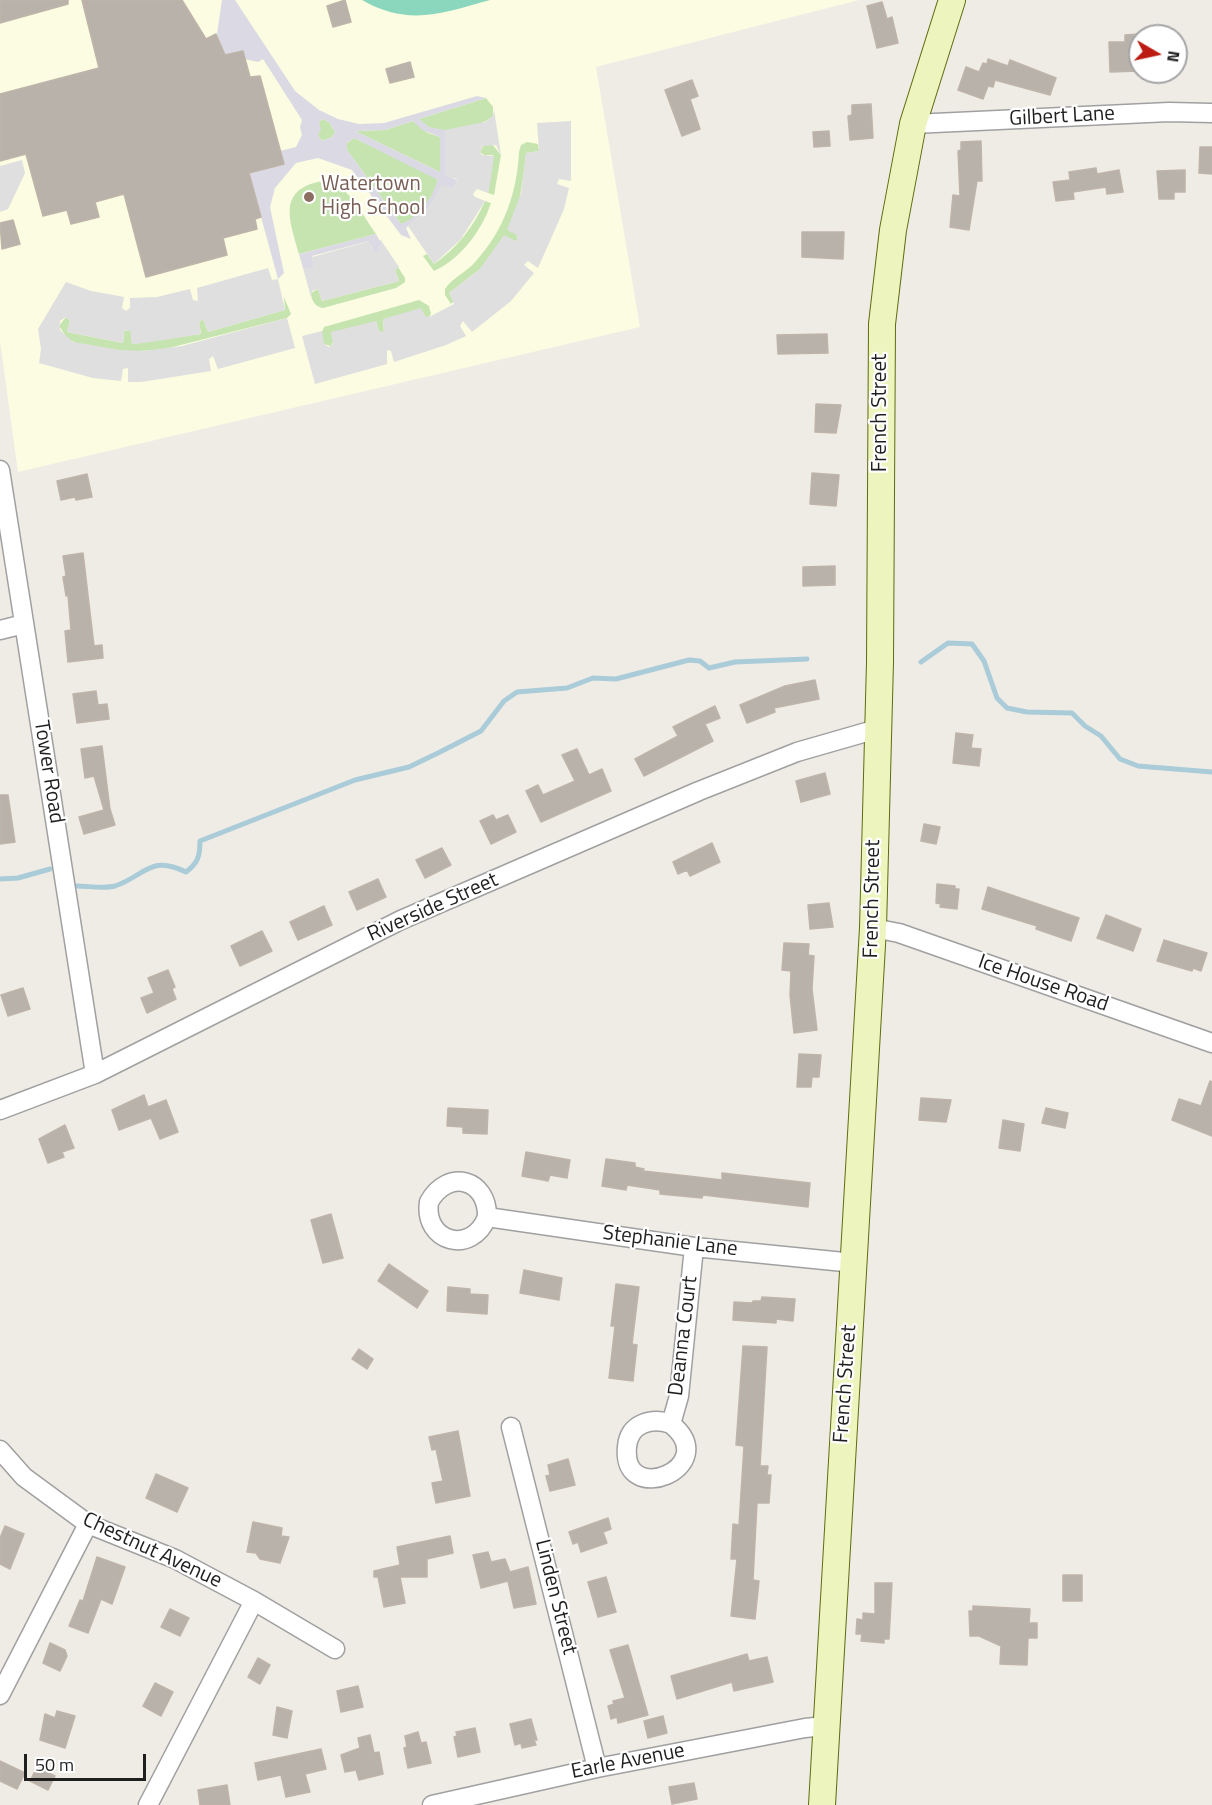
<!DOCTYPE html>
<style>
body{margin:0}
#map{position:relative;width:1212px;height:1805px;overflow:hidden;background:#efece6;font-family:"Titillium Web",sans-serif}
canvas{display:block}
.north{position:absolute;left:1128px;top:24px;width:60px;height:60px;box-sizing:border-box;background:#fff;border:2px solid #a5a5a5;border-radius:50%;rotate:99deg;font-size:16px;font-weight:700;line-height:24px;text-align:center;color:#1f1f1f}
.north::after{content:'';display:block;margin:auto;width:21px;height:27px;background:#bc1c11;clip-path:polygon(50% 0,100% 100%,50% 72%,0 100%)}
.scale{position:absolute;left:24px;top:1754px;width:122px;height:27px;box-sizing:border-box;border:3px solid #1f1f1f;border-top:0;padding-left:8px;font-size:18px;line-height:21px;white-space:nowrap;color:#1f1f1f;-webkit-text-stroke:4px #fff;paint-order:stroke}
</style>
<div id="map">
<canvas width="1212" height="1805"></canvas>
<div class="north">N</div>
<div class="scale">50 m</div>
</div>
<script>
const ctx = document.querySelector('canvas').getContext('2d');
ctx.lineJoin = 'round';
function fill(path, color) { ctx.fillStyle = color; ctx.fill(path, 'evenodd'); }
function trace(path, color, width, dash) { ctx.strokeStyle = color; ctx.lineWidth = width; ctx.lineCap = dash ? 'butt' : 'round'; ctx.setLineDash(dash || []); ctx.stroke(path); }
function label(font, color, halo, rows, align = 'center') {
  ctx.font = font + ' "Titillium Web",sans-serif'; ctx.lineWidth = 4.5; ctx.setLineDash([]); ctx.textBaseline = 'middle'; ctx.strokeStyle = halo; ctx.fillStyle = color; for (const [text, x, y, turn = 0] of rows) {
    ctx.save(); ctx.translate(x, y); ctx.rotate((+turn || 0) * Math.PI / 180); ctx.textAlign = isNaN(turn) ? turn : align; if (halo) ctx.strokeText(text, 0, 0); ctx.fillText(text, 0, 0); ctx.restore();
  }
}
const education = new Path2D(`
 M0,0H859L596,67L640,327L18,472L0,341Z`);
const grass = new Path2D(`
 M486,98L493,107V116C483,126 454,131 440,131C432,130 424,124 419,119Z
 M322,119L329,122L335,132L332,137L322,141L318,135L319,122Z
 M413,121L428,133L440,137V172L355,131L385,130Z
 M354,138L437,178L438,183C432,199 418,220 401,224L347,150L346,144Z
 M527,142L538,144L539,151L526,153C524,183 515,210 517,240L515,241L504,236L480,269L449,293L454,301L451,304L445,295V289C452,278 467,272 476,261C504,230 517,193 519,152L521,145Z
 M492,144L501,155L494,195L488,193L493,155H484L480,152L484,145Z
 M322,181C347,181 363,216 376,234L299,254C290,221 276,190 322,181Z
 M485,201L491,203C482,230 461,259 434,271L423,256L427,254L434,264C457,248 474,226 485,201Z
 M398,267L405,278V282L396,288L323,308C315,307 311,300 311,293L318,289L322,301L399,281L395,270Z
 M284,297L291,314L287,318L165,349C135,352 95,354 68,339L59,326L66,317L70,321L67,332L123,343L124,331L131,330L132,344L201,334L199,322L203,319L208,332L285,310Z
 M419,300L429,306L431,314L429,317L383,319L384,332H379L376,321L333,342L331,346L324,344L321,334L324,327Z`);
const pitch = new Path2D(`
 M362,0H490C443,13 409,27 362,0Z`);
const parking = new Path2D(`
 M494,110L501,155L496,145L483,146L480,152L482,155L494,156L491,178L488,193L477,189L473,194L475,197L485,201L461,239L434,264L408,226L431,205L442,184L453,188L457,179L445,176V130L485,122L493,116Z
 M571,121V181L559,179L557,184L569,188L564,209L538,268L528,261L524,265L534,273L511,301L472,332L463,321L460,326L466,336L446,345L394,362L391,351L387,350V364L315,384L302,336L322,331L324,344L329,347L333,344L331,332L376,321L379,331L384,332L383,319L421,308L425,316L429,317L454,304L449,293L480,269L504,235L515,241L517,240V235L507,230L521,193L526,153L539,151L537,123Z
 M22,160L25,173L8,209L0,212V166Z
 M380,239L399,267L395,270L399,281L322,301L318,289L312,291L311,297L303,268H314L312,257L370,241L372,248L377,251L380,247Z
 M268,268L272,280L278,279L285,310L208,332L203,319L199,322L201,334L144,343L132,344L130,330L124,331L123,343L67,332L70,321L66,317L60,321V330L73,342L121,350L144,351L182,346L287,318L295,348L218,369L213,356L209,359L211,371L141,382H128V368L123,369L121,381L93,378L39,363L41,349L38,329L66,282L91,291L124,297L122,308L126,311L130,308V298L157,297L190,289L193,300L198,301L197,288Z`);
const plaza = new Path2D(`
 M222,0H235L295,91L319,110L338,119L359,124L384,123L477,96L486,98L419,119L429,127L445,130V175L457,180L453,188L442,185L431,205L406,228L411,239L401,235L352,170L318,158L296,163L275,188L270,207L284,273L278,279L249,173L280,151L296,147L302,135L300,127L302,120L263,59L258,62L245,59L243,52L225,55L217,34ZM322,119L329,122L335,132L332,137L322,141L318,135L321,129L319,122ZM413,121L422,130L440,137V172L355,131L385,130ZM354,138L438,180L431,197L411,219L401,224L347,150V143Z
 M376,234L381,243L378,251H374L369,241L312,256L314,269L303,268L299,254Z`);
const stream = new Path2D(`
 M921,662L948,643L972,644L984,661L997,698L1007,708L1027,712L1072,713L1085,726L1101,736L1120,759L1138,766L1212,772
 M0,879L18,878L50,869
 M77,886C88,886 104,889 115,886C145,876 150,854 186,872C198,863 200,856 200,841L355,780L409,767L440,752L481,731L504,701L517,692L567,688L593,678L616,679L689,660L700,661L709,668L735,662L807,659`);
const building = new Path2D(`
 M0,0H68V4L0,23Z
 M82,0H182L206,39L216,34L225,55L243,51L250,77L260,76L284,164L249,173L261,217L255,219L257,229L223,238L227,255L146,277L124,194L95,202L99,217L71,224L67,210L43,216L26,154L0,161V94L99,68Z
 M345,0L351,22L333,27L327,6Z
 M882,2L887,19L892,17L898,43L877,48L867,6Z
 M1139,34L1140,71L1110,72L1109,42H1125V35Z
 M988,59L1008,66L1010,60L1056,78L1050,95L995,80L993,87L988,86L983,99L958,90L966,67L979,72L983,63L987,64Z
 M410,62L414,77L390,83L386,69Z
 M692,80L698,96L690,99L700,129L682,136L665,90Z
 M871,104L873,138L850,140L848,116L852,115V105Z
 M829,131L830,146L814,147L813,132Z
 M981,141L982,181H977L969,230L950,227L953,195L960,196L958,151L961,150V142Z
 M1200,147H1212V174L1199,173Z
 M1096,168L1097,174L1119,170L1123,192L1107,194L1106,187L1073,192L1074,199L1056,201L1053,182L1070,180L1069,172Z
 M1185,170V192H1174V199H1159L1157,171Z
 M13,220L20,244L2,249L0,223Z
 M802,232H844L843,259L802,257Z
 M827,334L828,353L778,354L777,335Z
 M816,404L841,405L836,433L815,432Z
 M812,473L839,475L836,506L810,504Z
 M87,474L92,497L76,500L75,497L61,500L57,481Z
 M83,553L94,646L102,645L103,658L68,662L65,631L71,630L68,595L66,596L63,577L66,576L63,556Z
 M835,566V585L803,586V567Z
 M815,680L819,699L774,708L775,712L747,723L740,705L785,686Z
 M96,691L98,705L107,704L109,719L77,723L73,694Z
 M715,706L720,718L705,724L713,741L644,776L635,759L678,736L673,727Z
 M956,733L973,735L971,748L981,749L979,766L953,763Z
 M102,746L110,809L115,825L84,834L79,817L104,810L94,776L85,778L81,749Z
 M577,749L589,775L602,769L611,791L541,822L526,791L538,785L543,795L575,781L562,755Z
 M825,773L830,794L801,802L796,781Z
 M0,795H8L15,842L0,844Z
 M493,815L496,820L508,815L516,832L491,844L480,821Z
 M924,824L940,827L936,844L921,841Z
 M712,843L720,862L690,876L687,870L678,874L673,862Z
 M442,848L451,865L425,878L416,860Z
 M378,879L386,897L357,910L349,892Z
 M937,884L955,886V889H959L957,909L940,907L941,904L936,903Z
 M988,887L1079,918L1071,941L1036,929L1037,926L982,909Z
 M829,903L833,927L810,929L808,905Z
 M324,906L332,925L298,940L290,922Z
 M1106,915L1141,929L1133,951L1097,938Z
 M262,931L272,951L240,966L231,946Z
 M1164,940L1207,953L1201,971L1193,968L1192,971L1157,961Z
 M784,943L809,944L808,955L814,956L812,989L817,1030L794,1033L790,995L791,971L782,970Z
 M168,970L175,987L172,989L176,999L147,1013L141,998L154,993L148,978Z
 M23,988L30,1009L8,1016L1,995Z
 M799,1054L821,1055L819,1077H812L811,1087H797Z
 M1210,1081L1212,1082V1136L1172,1120L1179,1099L1201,1106Z
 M144,1095L148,1107L166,1100L178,1132L160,1139L151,1118L119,1130L112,1110Z
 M921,1098L951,1100L946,1122L919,1120Z
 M448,1108L488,1110L487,1134L463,1133V1127L447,1126Z
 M1046,1108L1068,1113L1065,1128L1042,1123Z
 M1003,1120L1024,1124L1020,1151L999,1148Z
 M65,1125L74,1148L62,1152L64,1157L48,1163L39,1139Z
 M526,1152L570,1160L567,1178L550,1175L548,1181L522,1176Z
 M606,1159L635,1163V1167L644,1169L643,1171L688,1176L722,1180V1173L810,1183L808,1207L703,1195L702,1198L660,1194V1190L627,1185L626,1190L602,1186Z
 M331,1214L343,1258L323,1263L311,1220Z
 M389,1264L428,1291L417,1308L378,1281Z
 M524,1270L562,1278L559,1300L520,1293Z
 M616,1284L639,1287L632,1344L637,1345L633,1381L609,1378L615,1326H611Z
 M448,1287L470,1289V1294L488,1295L487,1314L447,1311Z
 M762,1297L795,1299L793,1321L776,1319V1323L733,1320L734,1302L752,1303L753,1301H761Z
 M743,1346L767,1347L760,1466H768L767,1475H771L769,1503H757L753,1580L759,1581L755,1619L731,1616L737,1559H731L733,1524L739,1525L744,1446L736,1445Z
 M359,1349L373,1359L367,1369L352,1359Z
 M458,1431L470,1496L436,1503L432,1483L443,1481L436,1449L432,1450L429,1437Z
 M568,1459L575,1485L550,1491L546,1476L550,1475L548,1465Z
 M156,1474L188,1488L177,1512L146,1498Z
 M608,1518L611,1529L603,1532L607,1543L581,1552L578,1542L573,1544L569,1532Z
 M253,1522L282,1528L281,1536L289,1537L280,1563L260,1559L256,1553L247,1552Z
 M5,1526L24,1534L10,1569L0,1564V1538Z
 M450,1536L453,1553L427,1559V1577H400L405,1603L384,1607L378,1577H374V1571L400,1565L397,1547Z
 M488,1552L491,1562L505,1559L510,1572L528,1567L536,1604L514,1608L508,1581L481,1588L473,1555Z
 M97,1557L125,1567L112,1604L101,1599L88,1633L69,1626L80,1600L83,1601Z
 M1063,1575H1082V1601H1063Z
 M606,1577L616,1612L598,1617L588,1582Z
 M875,1583H892L889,1639H884V1643L861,1641L862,1634H856L857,1619L863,1620V1613L875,1614Z
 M973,1606L1030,1609L1029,1623H1037V1638H1028L1027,1665L1000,1664L1001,1646L979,1636H970L969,1611H973Z
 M170,1609L189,1618L180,1636L161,1627Z
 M50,1643L65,1650L67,1656L60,1671L43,1663Z
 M628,1645L648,1715L618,1723L617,1717L611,1719L608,1706L614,1704L613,1701L625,1698L610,1650Z
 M747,1654L749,1661L767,1657L773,1682L734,1691L732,1682L677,1699L671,1676Z
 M258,1658L270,1665L260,1684L248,1677Z
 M155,1683L173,1692L161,1716L143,1706Z
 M358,1686L363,1707L341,1712L337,1691Z
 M277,1707L292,1711L287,1738L273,1735Z
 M57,1711L75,1716L65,1748L40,1740L45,1714L55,1718Z
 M663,1716L667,1733L648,1738L644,1721Z
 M531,1719L537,1740H534L536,1745L522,1748L521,1743L515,1745L510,1724Z
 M475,1728L480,1752L458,1757L454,1737L457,1736L456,1732Z
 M418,1732L421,1743L426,1742L431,1763L408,1768L404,1748L407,1747L405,1736Z
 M370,1735L374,1753L379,1752L383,1774L359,1780L356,1770L345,1772L341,1755L360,1748L358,1738Z
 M321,1749L326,1769L305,1774L310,1792L286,1797L281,1775L258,1780L255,1763Z
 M0,1761L25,1773L17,1789L0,1781Z
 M37,1767L55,1776L48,1790L30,1781Z
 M694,1783L697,1799L672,1804L669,1787Z
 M227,1785L230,1805H200L198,1790Z`);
const street = new Path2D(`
 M913,124L1169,112L1212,113
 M0,470L95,1074
 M0,630L24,624
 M873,928L899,933L1212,1043
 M0,1110L95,1074L401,920L699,791L797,752L877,729
 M487,1217C488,1179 448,1168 429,1202C423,1242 472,1256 487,1217L694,1247L854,1263
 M671,1424C724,1467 621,1509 627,1447C629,1423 652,1417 671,1424L679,1396L694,1247
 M511,1427L597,1768
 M0,1450L24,1477L88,1524L175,1559L254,1601L335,1649
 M0,1695L88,1524
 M148,1805L254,1601
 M432,1805L597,1768L805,1728L825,1726`);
const secondary = new Path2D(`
 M822,1805L873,928L880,662L882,324L893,230L913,124L952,0`);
const markers = [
 [309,197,6,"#8d6e63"]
];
const streetNames = [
 ["Gilbert Lane",1062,117,-3],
 ["French Street",881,413,-90],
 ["Tower Road",48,772,81],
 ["French Street",873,899,-89],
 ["Riverside Street",433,908,-24],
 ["Ice House Road",1043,984,19],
 ["Stephanie Lane",670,1242,7],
 ["Deanna Court",684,1336,-83],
 ["French Street",846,1384,-86],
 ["Chestnut Avenue",152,1551,25],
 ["Linden Street",555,1597,76],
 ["Earle Avenue",628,1762,-11]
];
const educationNames = [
 ["Watertown",321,185],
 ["High School",321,209]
];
fill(education, '#fbfce1');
fill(grass, '#c6e4b0');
fill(pitch, '#8ad7be');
fill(parking, '#dfdfdf');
fill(plaza, '#dbdae4');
trace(stream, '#aacbd8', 5);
fill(building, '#b8b2ab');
trace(building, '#bfb4a9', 1.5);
trace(street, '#a0a0a0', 21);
trace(secondary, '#5d6d0e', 28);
trace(street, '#fff', 18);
trace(secondary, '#eef4be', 26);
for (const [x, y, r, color] of markers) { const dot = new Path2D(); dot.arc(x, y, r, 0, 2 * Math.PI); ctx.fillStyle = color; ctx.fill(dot); trace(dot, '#fff', 2); }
label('21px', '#1f1f1f', '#fff', streetNames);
label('21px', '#785e54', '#fff', educationNames, 'left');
</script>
